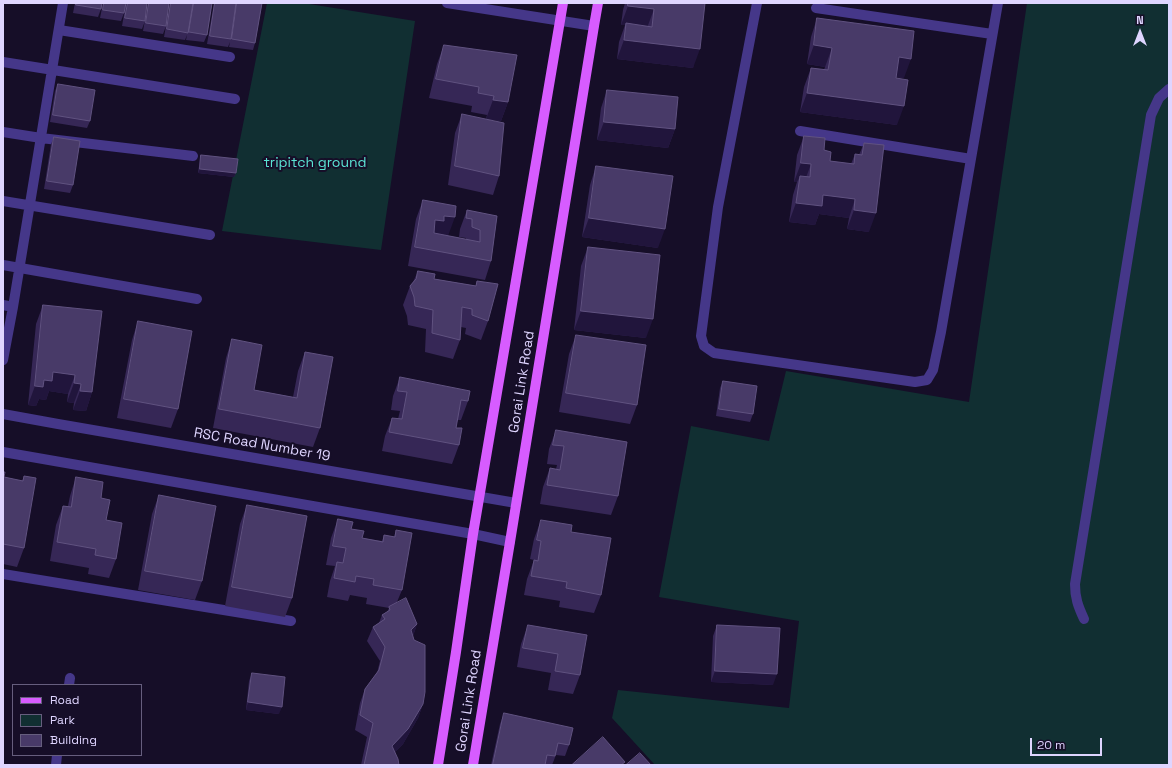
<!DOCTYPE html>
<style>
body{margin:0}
#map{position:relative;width:1172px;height:768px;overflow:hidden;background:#160e28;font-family:"Space Grotesk",sans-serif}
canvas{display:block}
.frame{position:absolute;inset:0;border:4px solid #dfd5ff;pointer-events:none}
.legend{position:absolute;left:12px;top:684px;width:130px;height:72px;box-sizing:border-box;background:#160e28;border:1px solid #665e7e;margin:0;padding:5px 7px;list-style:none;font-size:12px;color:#dfd5ff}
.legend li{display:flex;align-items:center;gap:8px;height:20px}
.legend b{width:20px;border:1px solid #665e7e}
.north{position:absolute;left:1120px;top:12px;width:40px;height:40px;-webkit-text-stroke:3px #160e28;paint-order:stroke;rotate:0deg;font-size:11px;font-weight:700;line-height:16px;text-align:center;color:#dfd5ff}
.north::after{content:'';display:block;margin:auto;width:14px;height:18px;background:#dfd5ff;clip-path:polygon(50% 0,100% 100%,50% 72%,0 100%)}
.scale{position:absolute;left:1030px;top:738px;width:72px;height:18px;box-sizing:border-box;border:2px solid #dfd5ff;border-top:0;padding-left:5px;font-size:12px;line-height:14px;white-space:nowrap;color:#dfd5ff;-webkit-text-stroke:3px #160e28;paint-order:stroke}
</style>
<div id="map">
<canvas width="1172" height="768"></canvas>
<div class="frame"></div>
<ul class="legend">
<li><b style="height:5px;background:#d75cff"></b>Road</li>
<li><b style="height:11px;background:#112f32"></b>Park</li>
<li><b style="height:11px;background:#483a68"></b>Building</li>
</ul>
<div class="north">N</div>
<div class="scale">20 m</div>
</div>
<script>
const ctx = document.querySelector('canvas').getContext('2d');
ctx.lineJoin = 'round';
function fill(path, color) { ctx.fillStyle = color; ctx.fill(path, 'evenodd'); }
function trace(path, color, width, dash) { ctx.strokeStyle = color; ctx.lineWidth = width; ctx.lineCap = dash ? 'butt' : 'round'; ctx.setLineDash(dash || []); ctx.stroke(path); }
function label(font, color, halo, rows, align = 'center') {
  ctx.font = font + ' "Space Grotesk",sans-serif'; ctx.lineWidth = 4; ctx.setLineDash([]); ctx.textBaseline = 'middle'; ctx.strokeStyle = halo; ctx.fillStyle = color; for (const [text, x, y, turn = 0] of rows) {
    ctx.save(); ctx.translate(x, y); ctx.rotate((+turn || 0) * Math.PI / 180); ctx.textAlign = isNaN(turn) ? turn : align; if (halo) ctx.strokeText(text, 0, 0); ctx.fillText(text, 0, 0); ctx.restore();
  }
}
const green = new Path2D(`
 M267,3H303L415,21L381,250L222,231Z
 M1027,3H1169V765H655L612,718L618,690L789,708L799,621L659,597L691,426L769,441L786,371L969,402Z`);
const minor = new Path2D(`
 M447,3L594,26
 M757,3L718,207L701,336L704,346L714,353L915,382L927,380L933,370L941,332L998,3
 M816,8L992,34
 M59,30L230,57
 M3,62L235,99
 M800,131L971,159
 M3,132L41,138L193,156
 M3,201L210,235
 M3,265L197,299
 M3,305L13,307
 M3,360L13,307L63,3
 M3,414L58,424L516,503
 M3,452L473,534L510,542
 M3,574L291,621
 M1084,619C1078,606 1075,598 1075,584L1151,115L1159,98L1169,89
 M69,685L70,678
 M56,765L57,755`);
const major = new Path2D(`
 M438,765L456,652L473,534L563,3
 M473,765L510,542L594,26L598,3`);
const wall = new Path2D(`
 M75,3H102L101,9L98,17L73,13Z
 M103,3H126L124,13L121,21L100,18Z
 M126,3H147L145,21L142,29L122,26Z
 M148,3H169L166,26L163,34L143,31Z
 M170,3H212L207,35L204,42L186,40L187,35L185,40L164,37Z
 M214,3H262L255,43L253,50L229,47L230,42L228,47L207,44Z
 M625,3H705L693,68L617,59L619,42L625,25H621L623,10Z
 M817,18L904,78L896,77L897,125L800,112L804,87L811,68L824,70L825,67L807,64L811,37Z
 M444,45L508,102L501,121L486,119L487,115L471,112L472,106L429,98L437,64Z
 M58,84L90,121L87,128L50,122L55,91Z
 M607,90L675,129L668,148L597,140L601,108Z
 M462,114L499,176L493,195L448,185L455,133Z
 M804,136L824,150L830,161L851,164L855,154L859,155L864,143L869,232L847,229L849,218L819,214L815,225L789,222L793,195L797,182H794L797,155Z
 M54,137L73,185L70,193L44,189L51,144Z
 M201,155L236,173L234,177L198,173L200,159Z
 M596,166L658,248L582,237L590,185Z
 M423,200L448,236L466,239V238L459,237L460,229L467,210L497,216L491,261L485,280L408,266L416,219Z
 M588,247L646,338L574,330L581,266Z
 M418,271L434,279L476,286L477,281L488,321L481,340L465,334L466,328L461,327L460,340L453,359L425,352L426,329L408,325L407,316L403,305L410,286L413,282Z
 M43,305L92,392L86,411L73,410L74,403L67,402L68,394L49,391L46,400L39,399L36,406L28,405L36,324Z
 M138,321L178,409L171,428L117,418L132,340Z
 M576,335L637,405L630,424L559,412L569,354Z
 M232,339L254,390L293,397L298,371L305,352L320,428L313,447L213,428L226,358Z
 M400,377L468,401L461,420H457L456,428L459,445L452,464L382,451L385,436L392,418L398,419L400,411L391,410L393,396Z
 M723,381L753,414L750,422L716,416L720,388Z
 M556,430L618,496L611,515L540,504L543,487L550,468L556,469L557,465L547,464L549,449Z
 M3,472L4,477L22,481L24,476V548L17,567L3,564Z
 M76,477L101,498L116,559L109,578L88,574L89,568L50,561L56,525L63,506H68L70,496Z
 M159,495L202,581L195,600L138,590L152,514Z
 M247,505L292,598L285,617L225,606L240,524Z
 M338,519L362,538L382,541L384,535L394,537L396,530L402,590L397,602L417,624L413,636L423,704L418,718L403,744L395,752L399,765H361L367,737L355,730L360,703L365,689L377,673L380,661L367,641L373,627L379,623L382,615L387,612L389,608L366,604L367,598L350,595L348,601L327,597L330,581L335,566L326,565L331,538Z
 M541,520L571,532L601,595L594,613L559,607L560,601L524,595L527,579L534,560L530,559L534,539Z
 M528,625L580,675L573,694L548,690L551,673L517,667L521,644Z
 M717,625L773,685L711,682L713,636Z
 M252,673L279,714L246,710L249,681Z
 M504,713L569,745L565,756L556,755L552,765H491L500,724Z`);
const shadedWall = new Path2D(`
 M628,6L654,9L647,28L626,23L625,25H621Z
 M624,40L700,49L693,68L617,59Z
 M814,45L832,48L825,67L807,64Z
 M899,57L911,59L904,78L892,76Z
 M807,93L904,106L897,125L800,112Z
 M493,100L508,102L501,121L486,119Z
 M604,122L675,129L668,148L597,140Z
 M801,163L811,164L804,183L800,176L797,182H794Z
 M200,169L236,173L234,177L198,173Z
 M823,195L855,199L849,218L819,214L815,225L789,222L796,203Z
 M854,210L876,213L869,232L847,229Z
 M444,216L455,217L448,236L428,239L435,220Z
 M589,218L665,229L658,248L582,237Z
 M581,311L653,319L646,338L574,330Z
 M53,372L75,375L68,394L49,391L46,400L39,399L36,406L28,405L35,386L44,380Z
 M74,383L81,384L74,403L67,402Z
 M80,391L92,392L86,411L73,410Z
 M417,624L412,639L411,630Z
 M715,671L777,674L773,685L711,682Z
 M248,702L282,707L279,714L246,710Z
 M423,704L418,718L403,744L387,760L392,746Z`);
const building = new Path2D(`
 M76,3H102L101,9L76,5Z
 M104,3H126L124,13L103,10Z
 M128,3H147L145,21L125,18Z
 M149,3H169L166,26L146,23Z
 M171,3H193L188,33L167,29Z
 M194,3H212L207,35L189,32Z
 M215,3H236L231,39L210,36Z
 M237,3H262L255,43L232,39Z
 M628,3H705L700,49L624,40L626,23L652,27L654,9L628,6Z
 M817,18L914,31L911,59L899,57L896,78L908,80L904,106L807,93L811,68L828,70L832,48L814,45Z
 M444,45L517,55L508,102L493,100L494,96L478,93L479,87L436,79Z
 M58,84L95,90L90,121L53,115Z
 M607,90L678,97L675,129L604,122Z
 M462,114L504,123L499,176L455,166Z
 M804,136L825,138L824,150L831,152L830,161L854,164L855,154L862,155L864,143L884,145L876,213L854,210L855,199L823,195L822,206L796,203L800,176L810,177L811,164L801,163Z
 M54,137L80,141L73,185L47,181Z
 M201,155L238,159L236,173L200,169Z
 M596,166L673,176L665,229L589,218Z
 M423,200L456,206L455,217L444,216V221L435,220L434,233L480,242V230L472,227V219L466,218L467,210L497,216L491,261L415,247Z
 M588,247L660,255L653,319L581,311Z
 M418,271L435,274L434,279L476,286L477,281L498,284L488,321L472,315V309L462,307L460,340L432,333L433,310L415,306L414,297L410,286L416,279Z
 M43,305L102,311L92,392L80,391L81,384L74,383L75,375L53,372L52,381L44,380L43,387L35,386Z
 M138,321L192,331L178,409L124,399Z
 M576,335L646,345L637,405L566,393Z
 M232,339L262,345L254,390L297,398L305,352L333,357L320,428L219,409Z
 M400,377L470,391L468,401L461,400L456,428H462L459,445L389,432L392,418L402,419L407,392L398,391Z
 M723,381L757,386L753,414L719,409Z
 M556,430L627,442L618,496L547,485L550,468L560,470L564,446L553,445Z
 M3,472H5L4,477L23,481L24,476L36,478L24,548L3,544Z
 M76,477L103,482L101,498L110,500L106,520L122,523L116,559L95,555L96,549L57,542L63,506L71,507Z
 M159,495L216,506L202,581L145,571Z
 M247,505L307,516L292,598L232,587Z
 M338,519L353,522L351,529L364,531L362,538L383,542L384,535L395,537L396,530L412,533L402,590L373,585L374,579L356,576L355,582L334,578L337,562L343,563L346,548L333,546Z
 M541,520L572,525L571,532L611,538L601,595L566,588L567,582L531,576L534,560L538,561L541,541L537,540Z
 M406,598L417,624L411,630L414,640L425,645V692L423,704L408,729L392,746L398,759L399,765H364L373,723L360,715L365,689L379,670L385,647L373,627L385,619L382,615L390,610L389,607Z
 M528,625L587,635L580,675L555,671L558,654L523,648Z
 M717,625L780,628L777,674L715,671Z
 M252,673L285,677L282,707L248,702Z
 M504,713L573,728L569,745L558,743L555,756L547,755L545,765H493Z
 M603,737L625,762L621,765H572Z
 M640,753L651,765H626Z`);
const parkNames = [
 ["tripitch ground",315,163]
];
const streetNames = [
 ["Gorai Link Road",522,382,-81],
 ["RSC Road Number 19",262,445,10],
 ["Gorai Link Road",469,701,-81]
];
fill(green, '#112f32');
trace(minor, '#453789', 10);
trace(major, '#d75cff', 10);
fill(wall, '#362756');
fill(shadedWall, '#21153c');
fill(building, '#483a68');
trace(building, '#605280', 1);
label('14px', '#5be5d4', '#160e28', parkNames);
label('14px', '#dfd5ff', '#160e28', streetNames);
</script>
